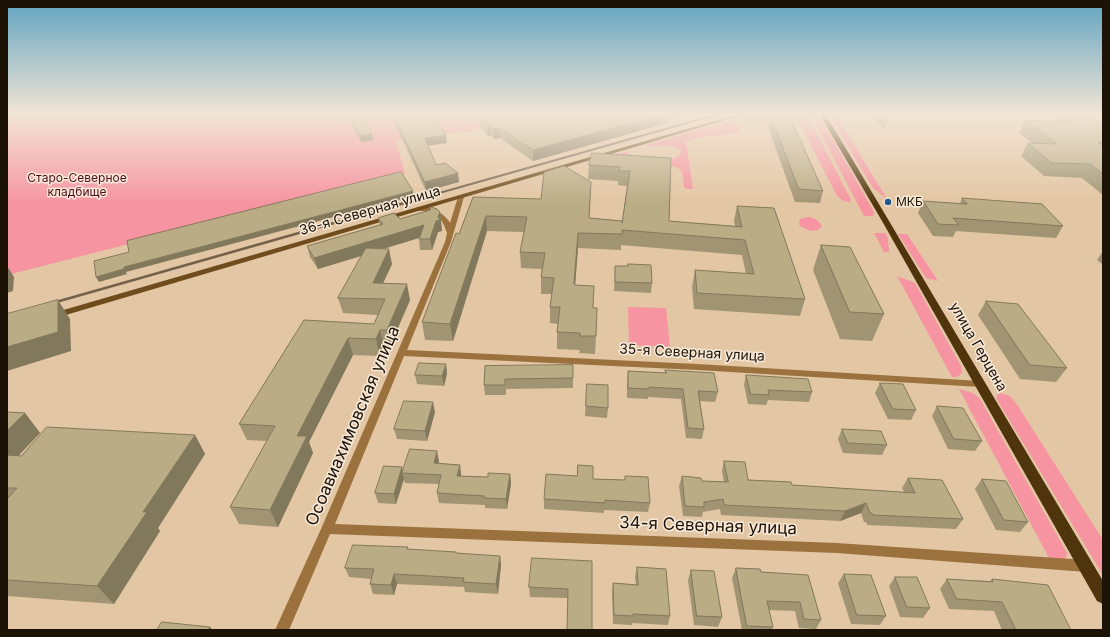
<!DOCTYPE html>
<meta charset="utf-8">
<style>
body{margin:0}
#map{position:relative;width:1110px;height:637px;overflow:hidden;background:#e3c6a3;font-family:Inter,sans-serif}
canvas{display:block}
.frame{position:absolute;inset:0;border:8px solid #1c1206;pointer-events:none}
</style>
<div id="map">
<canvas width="1110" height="637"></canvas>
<div class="frame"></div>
</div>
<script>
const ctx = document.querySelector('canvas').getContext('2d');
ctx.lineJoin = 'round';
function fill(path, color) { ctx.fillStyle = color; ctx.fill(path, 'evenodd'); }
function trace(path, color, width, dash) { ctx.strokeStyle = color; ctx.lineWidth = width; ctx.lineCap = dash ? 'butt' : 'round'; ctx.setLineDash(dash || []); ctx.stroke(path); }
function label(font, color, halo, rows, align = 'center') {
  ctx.font = font + ' Inter,sans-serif'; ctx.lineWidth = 3; ctx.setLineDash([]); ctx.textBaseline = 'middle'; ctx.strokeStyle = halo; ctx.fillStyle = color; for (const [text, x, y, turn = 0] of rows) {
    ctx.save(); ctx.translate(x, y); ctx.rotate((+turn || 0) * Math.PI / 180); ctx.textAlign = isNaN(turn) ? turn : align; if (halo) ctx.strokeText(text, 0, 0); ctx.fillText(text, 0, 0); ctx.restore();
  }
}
const green = new Path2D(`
 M7,115H581L396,141L405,174L7,275Z
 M748,115L808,116L851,200L850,202L844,201L837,196L800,124C783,117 752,126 739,117Z
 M811,115H819L874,212L873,216H864Z
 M829,115H836L887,199L873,188Z
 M729,121L738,125L741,130C729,138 702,133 686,142L693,189H687L684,187L682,172L677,167L627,163L613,156L629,151L626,158C641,160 673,168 682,151C674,144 659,146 650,147L647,145Z
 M808,217C815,218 819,220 822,227C813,234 808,230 799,225L800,219Z
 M874,233H885L888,238L889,252H884Z
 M898,234H907L938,281L926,278Z
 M897,276L915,283L961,366L962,373L957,377H952Z
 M628,307L666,308L670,347L629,345Z
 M959,389L973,393L980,399L1067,553L1065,560L1049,558Z
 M1001,393L1010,396L1018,406L1103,540V575L996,398L998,394Z`);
const minor = new Path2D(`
 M461,195L464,197L451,242L407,350L697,364L980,381L983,382L985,384L983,386L980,387L697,370L404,356L335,524L837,543L1086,560L1090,562L1092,566L1090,570L1086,572L837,553L330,534L289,630H275L321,529L445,242L447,233C443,221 439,213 424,211C420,211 418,211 415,209C425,202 445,213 450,223L458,197Z`);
const secondary = new Path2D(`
 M735,115H743L59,317H53L52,315L53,313Z`);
const primary = new Path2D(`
 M820,115H826L1103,581V604L1097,601L882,221Z`);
const railFar1 = new Path2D(`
 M411,201L715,115`);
const rail = new Path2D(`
 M49,304L415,200`);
const wall = new Path2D(`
 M349,115L372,134L373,140L361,142L350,121Z
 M391,115H434L447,143L428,145L436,165L458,173L459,182L426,191Z
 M473,115H497L498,117H502L514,115H680L674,116V119L668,120L667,123L533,161L500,138L494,139L491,135L488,136L473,118Z
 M868,115H886L888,119L885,127L884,128Z
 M1061,115L1103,125V195L1082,178L1044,176L1021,156L1028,143H1032L1019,133L1025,120L1058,121Z
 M771,116L823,191L820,203L795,202L768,127Z
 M671,158L669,221L735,226L734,221L737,206L805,299L800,316L694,309L692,287L695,270L746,274L742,255L621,245V250L578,248L575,285L593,308L596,336L595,354L579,353L580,350L557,349V332L558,324L550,323V307L552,294H541V277L542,269L521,268L520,252L524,232L487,231L453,341L425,340L422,322L459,234L473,197L589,218L622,223L627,186L618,185V181L588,179L589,165Z
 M962,198L1063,226L1056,238L956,231L953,237L933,236L918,213L923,201L960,204Z
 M440,212L442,231L438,232L432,250H420L419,238L383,249L392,264L383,283L410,300L390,346H384L380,356L353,355L309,442L313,453L278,527L239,524L230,507L267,441L247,440L239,424L304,320L374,324L378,315L343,313L338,298L362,256L318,269L310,257L307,246L380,225L378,218L400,219Z
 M821,245L884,314L872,341L840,339L813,270Z
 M1103,251V265L1097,260Z
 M615,266L652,283L651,293L614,291Z
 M986,301L1067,368L1056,382L1020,379L978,315Z
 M446,364L447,374L444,386L417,384L415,375Z
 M485,366L573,378V388L506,389V395H485L484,385Z
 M665,370L718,392L715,402L700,401L704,429L702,439L686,438L681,399L648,397V399L627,398V381L628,371L665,373Z
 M746,375L812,392L809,402L768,400L766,405L748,404L744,385Z
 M880,383L916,410L911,420L888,419L875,393Z
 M587,384L608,408L607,418L585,416Z
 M937,406L982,441L975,451L948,449L932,416Z
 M7,412L25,413L40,433L18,456L195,435L205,454L158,528L160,531L114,604L7,596Z
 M435,412L427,441L397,439L394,429Z
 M842,429L887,445L882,455L843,453L838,439Z
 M439,461L438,463L460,465L461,476L488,477L510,474L511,484L507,509L485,508V505L439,503L437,493L439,484L405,483L404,479L396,504L378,503L375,493L402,467L403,471Z
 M724,461L748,480L792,485L904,492L902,488L908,478L963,519L956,529L867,525V523L864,522L861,513L840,521L721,515L720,509L703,512L702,517L683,516L679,486L682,476L702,481L724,482L722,471Z
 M625,476L650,503L648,512L604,510V513L544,509V499L593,479L625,480Z
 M982,479L1028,522L1020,532L996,530L975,489Z
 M408,549L456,554L500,556L501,565L498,594L465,592L464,587L397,584L394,595L373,594L370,584L371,579L349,577L345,568Z
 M592,561L568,598L530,597L529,587Z
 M637,567L670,616L668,625L632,623V625L613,624L612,593L613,583L636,585L635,577Z
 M736,568L761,572L808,575L821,620L816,629L799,628L795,611L769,610L773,627L772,630H742L732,578Z
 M691,570L722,617L718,627L694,625L688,580Z
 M844,574L886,616L880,625L851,624L838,583Z
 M895,577L930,608L923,618L900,617L889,586Z
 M947,579L990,581L992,579L1071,630H1002L994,611L949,609L940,589Z`);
const shadedWall = new Path2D(`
 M660,115H680L674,116V119L668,120L667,123L533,161V150Z
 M888,119L885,127L884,128L887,120Z
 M488,125H491V135L488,136Z
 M499,128L500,138L494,139L493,129Z
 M372,134L373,140L361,142L360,136Z
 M446,135L447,143L426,146L425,138Z
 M458,173L459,182L426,191L425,182Z
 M413,191V196L126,272L127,274L99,282L96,277L124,267Z
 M440,212L442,231L438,232L432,250L430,239Z
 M486,216L487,231L453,341L450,324Z
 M424,225L425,236L318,269L314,258Z
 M578,233V248L574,299V283Z
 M389,249L392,264L376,298L373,283Z
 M7,266L14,277L13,291L7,293Z
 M407,284L410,300L390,346L387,330Z
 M58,300L70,319L71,351L7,371V347Z
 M380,330L384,346L380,356L376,339Z
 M348,338L353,355L309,442L313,453L278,527L270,510L297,436Z
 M446,364L447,374L444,386L442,376Z
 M433,402L435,412L427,441L425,431Z
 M25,413L40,433L7,468V431Z
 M195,435L205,454L158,528L160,531L114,604L97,586L143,512Z
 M437,451L439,461L436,473L434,463Z
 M460,465L461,475L459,486L457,476Z
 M402,467L403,473H402L404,479L396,504L394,494Z
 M510,474L511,484L507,509L506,499Z
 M866,503L861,513L840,521L845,511Z
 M500,556L501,565L498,594L496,584Z
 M394,574L397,584L394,595L391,585Z
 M210,627L213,630H208Z`);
const building = new Path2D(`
 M349,115H362L372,134L360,136Z
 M394,115H434L446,135L425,138L436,165L445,163L458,173L425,182Z
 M479,115H497L498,117H502L514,115H660L533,150L499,128L493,129L491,125H488Z
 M881,115H886L888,119L887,120Z
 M1061,115L1090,116L1103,125V143L1098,142L1103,146V174L1090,164L1052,163L1028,143L1057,144L1025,120L1070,122Z
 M771,116L790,117L823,191L799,189Z
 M592,153L671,158L669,221L742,227L737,206L774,208L805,299L697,293L695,270L754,274L745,240L622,230V234L578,233L574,283L575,285L594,286L593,308H597L596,336H580V333L557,332L560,307H550L554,278L541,277L545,253L520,252L527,217L486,216L450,324L422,322L456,233L459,234L473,197L541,199L544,172L564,166L591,182L589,218L622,221V223L630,171H619L620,167L589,165Z
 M401,172L413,191L124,267V269L96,277L94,261L129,252L127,241Z
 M962,198L1042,204L1063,226L953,218L959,225L938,224L923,201L967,204Z
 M431,207L437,209L440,212L438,217L440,220L436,221L430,239H419L424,225L314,258L307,246L383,224L378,218L394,213L400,219L430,210Z
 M821,245L850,247L884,314L850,312Z
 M366,248L389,249L373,283L407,284L387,330H380L376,339L348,338L297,436H307L270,510L230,507L275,426L239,424L304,320L374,324L385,299L338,298Z
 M628,264L651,265L652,283L615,282V266H628Z
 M58,300V332L7,347V314Z
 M986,301L1018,304L1067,368L1030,365Z
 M419,363L446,364L442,376L415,375Z
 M573,365V378L505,379V385H484L485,366Z
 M665,370L714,373L718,392L698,391L704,429L688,428L683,389L649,387V389L628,388V371L666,373Z
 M746,375L808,379L812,392L768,390L769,395L751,394Z
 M880,383L903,384L916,410L893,409Z
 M587,384L608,385V408L586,406Z
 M404,401L433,402L425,431L394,429Z
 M937,406L963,408L982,441L954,439Z
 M7,412L25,413L7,431Z
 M47,427L195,435L143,512H147L97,586L7,580V499L17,488H7V455L21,456Z
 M842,429L881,431L887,445L848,443Z
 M410,449L437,451L434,463L460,465L457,476L488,477V473L510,474L506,499L484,498V496L437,493L441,475L402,473Z
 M724,461L745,462L748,480L791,482L792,485L915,493L908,478L942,480L963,519L873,515L872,513H870L866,503L845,511L724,505L723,499L704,502V507L685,506L682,476L701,478L702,481L728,482Z
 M578,465L593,466V479L625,480V476L648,477L650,503L605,500V503L544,499L546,474L577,476Z
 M384,466L402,467L394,494L375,493Z
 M982,479L1006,481L1028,522L1004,520Z
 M353,545L408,547L407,549L456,552V553L500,556L496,584L463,582L464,578L394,574L391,585L370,584L374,569L345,568Z
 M532,558L592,561V630H567L568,589L529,587Z
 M637,567L666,569L670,616L633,614V616L614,615L613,583L638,585Z
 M736,568L760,569L761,572L808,575L821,620L804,619L800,602L767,601L773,627L747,626Z
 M691,570L714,571L722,617L697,616Z
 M844,574L871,575L886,616L857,615Z
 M895,577H917L930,608L907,607Z
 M947,579L993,582L992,579L1048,585L1071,630H1016L1002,602L957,599Z
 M162,622L210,627L208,630H157Z`);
const markers = [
 [888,202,4,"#20588f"]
];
const farParknames = [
 ["Старо-Северное",77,178],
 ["кладбище",77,192]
];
const farPoinames = [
 ["МКБ",896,202]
];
const streetNames = [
 ["36-я Северная улица",370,211,-16],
 ["улица Герцена",978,347,60],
 ["35-я Северная улица",692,353,3]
];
const nearStreetnames = [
 ["Осоавиахимовская улица",353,426,-67],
 ["34-я Северная улица",708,526,2]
];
fill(green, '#f694a1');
fill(minor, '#9b713d');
fill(secondary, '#6f4c1c');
fill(primary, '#4f340c');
trace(railFar1, '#73614b', 2);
trace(rail, '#73614b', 2.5);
fill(wall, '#a09472');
fill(shadedWall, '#82785c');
fill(building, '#baac84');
trace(building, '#82785c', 1);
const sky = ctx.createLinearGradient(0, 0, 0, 204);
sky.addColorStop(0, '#61a4c1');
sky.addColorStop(0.56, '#f2e5d6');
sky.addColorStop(1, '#f2e5d600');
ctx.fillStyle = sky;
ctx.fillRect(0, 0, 1110, 204);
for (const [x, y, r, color] of markers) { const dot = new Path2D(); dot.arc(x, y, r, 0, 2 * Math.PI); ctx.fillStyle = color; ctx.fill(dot); trace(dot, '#f8e9d8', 1.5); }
label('12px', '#500d1e', '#f8e9d8', farParknames);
label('12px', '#1c1206', '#f8e9d8', farPoinames, 'left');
label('14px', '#1c1206', '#f8e9d8', streetNames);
label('17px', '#1c1206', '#f8e9d8', nearStreetnames);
</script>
